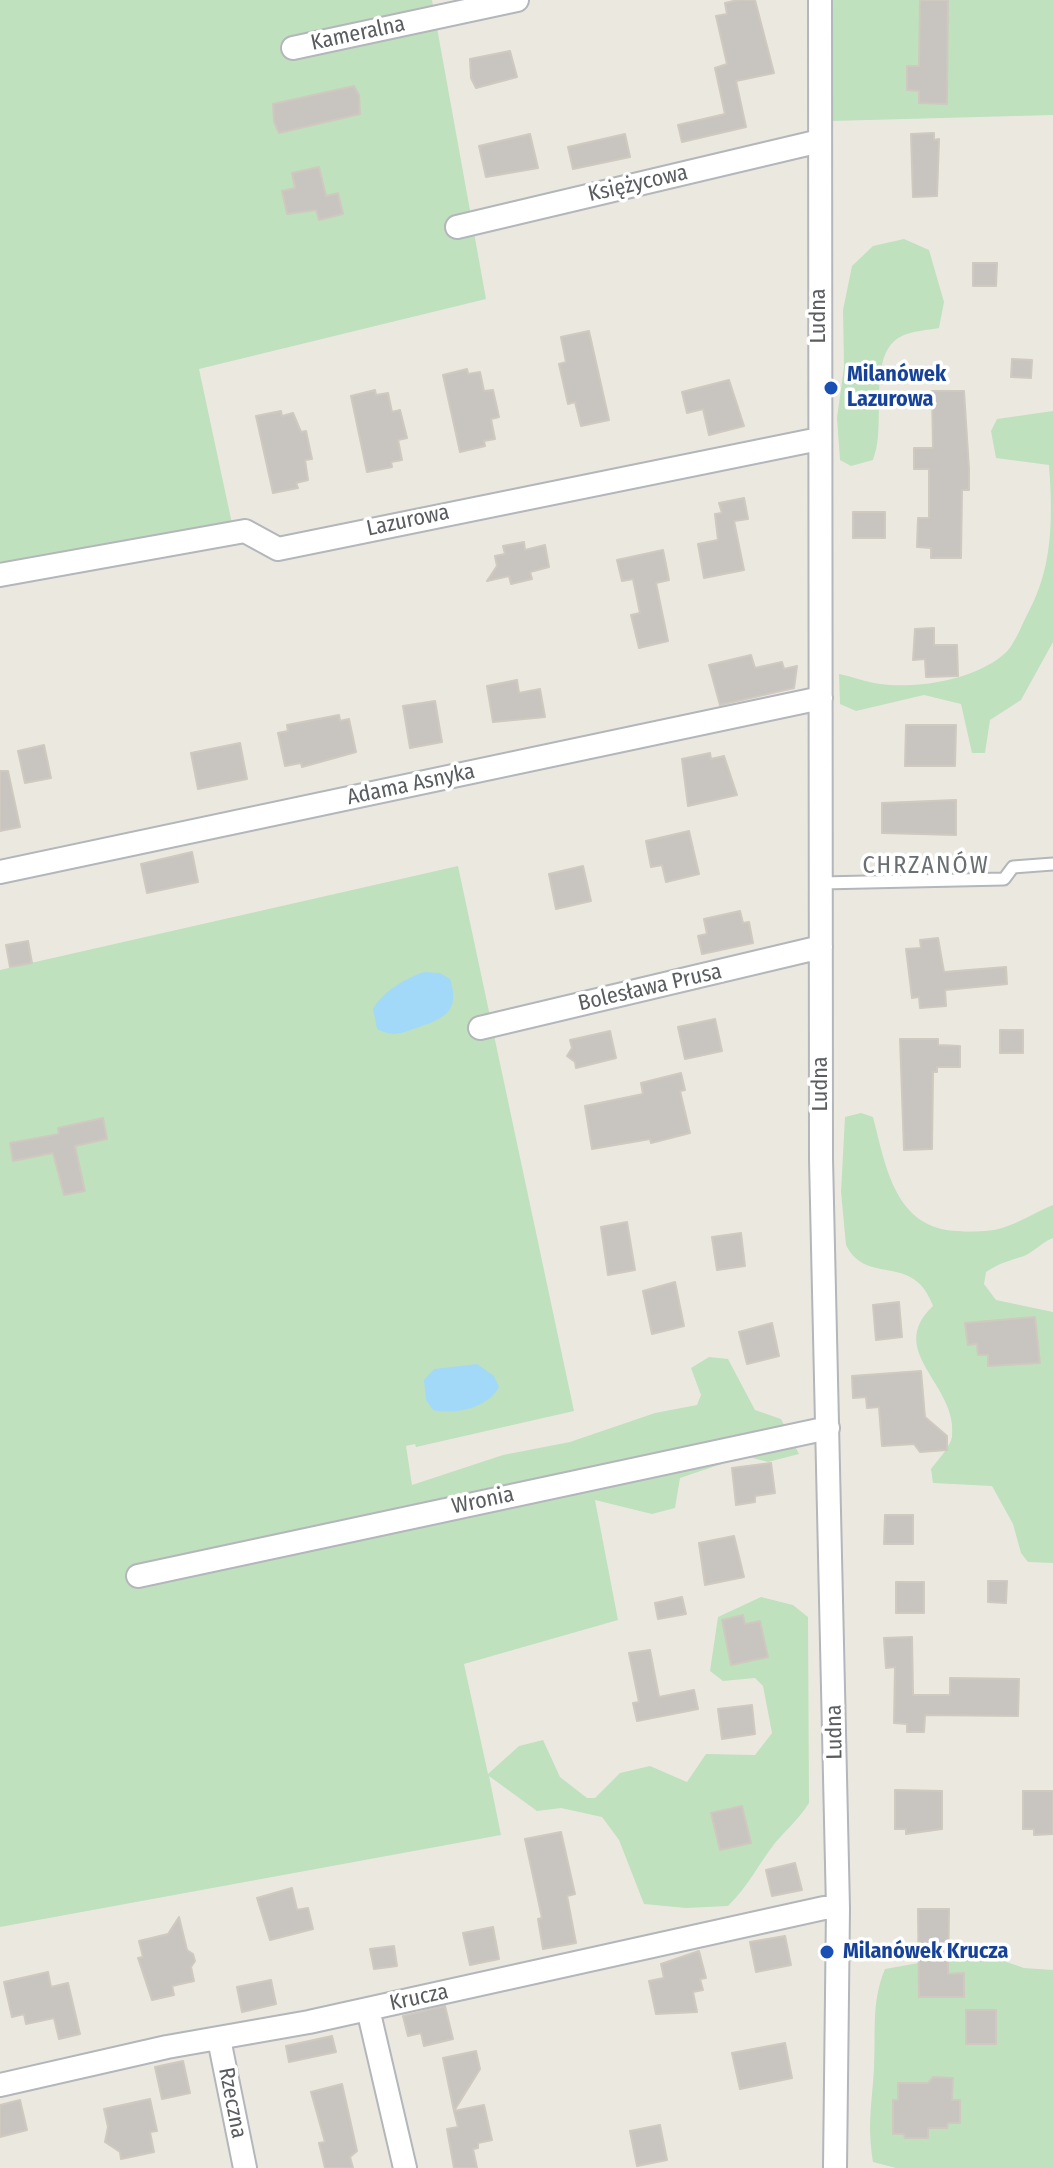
<!DOCTYPE html>
<meta charset="utf-8">
<style>
body{margin:0}
canvas{display:block;background:#ebe8e0}
</style>
<canvas width="1053" height="2168"></canvas>
<script>
const ctx = document.querySelector('canvas').getContext('2d');
ctx.lineJoin = 'round';
function fill(path, color) { ctx.fillStyle = color; ctx.fill(path, 'evenodd'); }
function trace(path, color, width, dash) { ctx.strokeStyle = color; ctx.lineWidth = width; ctx.lineCap = dash ? 'butt' : 'round'; ctx.setLineDash(dash || []); ctx.stroke(path); }
function label(font, color, halo, rows, align = 'center') {
  ctx.font = font + ' "Fira Sans Condensed",sans-serif'; ctx.lineWidth = 7; ctx.setLineDash([]); ctx.textBaseline = 'middle'; ctx.strokeStyle = halo; ctx.fillStyle = color; for (const [text, x, y, turn = 0] of rows) {
    ctx.save(); ctx.translate(x, y); ctx.rotate((+turn || 0) * Math.PI / 180); ctx.textAlign = isNaN(turn) ? turn : align; if (halo) ctx.strokeText(text, 0, 0); ctx.fillText(text, 0, 0); ctx.restore();
  }
}
const green = new Path2D(`
 M0,0H432L486,299L199,369L234,533L0,575Z
 M832,0H1053V115L832,121Z
 M904,239L929,250L944,302L939,328C928,330 912,331 902,336C865,353 888,425 873,460L851,466L840,460L837,418L844,367L843,310L852,266L873,246Z
 M1053,411V642L1021,700L990,720L985,753H972L961,704L924,695L856,711L840,704L839,674C851,676 862,681 874,683C913,690 972,681 1003,655C1014,647 1021,626 1028,613C1053,567 1053,518 1049,465L996,458L991,431L997,419Z
 M458,866L574,1411L416,1447L415,1444L406,1446L412,1485L503,1455L570,1442L655,1413L697,1405L701,1395L691,1368L709,1357L728,1359L755,1410L781,1419L799,1454L768,1462L745,1456L680,1478L675,1508L652,1514L595,1500L618,1620L464,1664L488,1774L519,1746L543,1740L560,1777L587,1798H595L620,1773L650,1766L687,1782L706,1754L755,1755L772,1733L763,1686L755,1678L723,1681L710,1671L718,1617L761,1597L793,1605L808,1617L809,1803C799,1819 787,1829 775,1843C758,1865 749,1885 728,1906L686,1908L644,1904L619,1840L602,1817L561,1808L537,1811L489,1776L501,1835L0,1927V970Z
 M861,1113L873,1117C886,1167 895,1229 958,1231C971,1232 989,1232 1002,1228C1019,1223 1036,1212 1053,1205V1238C1042,1242 1034,1252 1024,1256C1009,1261 999,1263 986,1272L984,1284L996,1300L1053,1312V1563L1028,1562L1021,1553L1013,1524L992,1486L933,1483L931,1469C938,1460 950,1447 952,1437C959,1385 884,1352 933,1306C913,1251 867,1287 846,1245L841,1192L845,1117Z
 M995,1958L1024,1968L1053,1970V2168H896L873,2162C867,2123 872,2105 874,2068C876,2033 871,2002 885,1969L924,1962Z`);
const water = new Path2D(`
 M424,972L440,973L450,979C460,1010 446,1018 419,1027C402,1033 394,1038 377,1029L373,1009C382,992 406,978 424,972Z
 M477,1364L494,1376L499,1387C488,1408 455,1415 433,1410L426,1400L424,1380L434,1369Z`);
const building = new Path2D(`
 M738,0H755L774,73L736,81L746,127L682,142L678,125L725,114L715,68L727,64L716,16L727,14L725,3Z
 M920,0H948L947,104L919,103V91L907,90V66H919Z
 M510,51L517,77L476,88L471,78L470,59Z
 M354,86L359,95L360,114L279,133L274,122L273,104Z
 M934,133V140L939,139L937,196L913,197L911,134Z
 M530,134L538,168L486,177L479,146Z
 M625,134L630,157L573,169L568,147Z
 M319,167L326,196L338,193L343,214L319,220L316,210L287,214L282,191L295,188L292,173Z
 M973,263H997L996,286H973Z
 M589,331L609,420L581,426L575,402L568,404L559,364L566,362L561,337Z
 M1012,359L1032,360L1031,378L1011,377Z
 M467,369L468,374L480,372L484,391L493,390L499,417L491,419L495,439L484,441L485,446L460,452L443,375Z
 M729,380L744,426L709,435L703,409L687,413L682,392Z
 M375,390L376,395L388,393L392,412L400,410L407,438L398,440L402,460L391,462L392,467L367,472L351,396Z
 M932,391H964L969,469V490H962L961,558H931V548L917,547L918,518H929V469H914V448H933Z
 M281,411L282,416L293,413L301,432L306,431L312,459L305,460L308,480L296,483L298,488L273,493L256,416Z
 M744,498L748,519L734,521L744,570L704,578L698,544L718,540L715,514L722,513L719,503Z
 M853,512H885V538H853Z
 M524,542L525,550L545,545L549,567L530,572L532,579L511,584L509,576L487,581L497,566L495,556L505,554L503,546Z
 M663,550L669,580L656,583L668,641L639,648L631,615L640,613L633,579L622,581L617,560Z
 M934,628V645H957L958,676L926,677L925,659L913,660L915,629Z
 M751,655L755,668L782,662L784,669L797,666L794,688L720,705L709,665Z
 M517,680L519,693L540,689L545,717L493,722L487,686Z
 M435,701L442,742L410,748L403,706Z
 M339,715L340,721L349,719L356,752L302,767L301,763L285,766L278,733L288,731L287,725Z
 M906,725H956L955,766H905Z
 M240,743L247,779L198,789L191,753Z
 M44,745L51,778L25,783L18,751Z
 M710,753L711,759L724,756L737,795L688,806L682,759Z
 M0,771H8L20,827L0,831Z
 M956,800V835L882,833V803Z
 M689,831L699,874L666,882L662,865L651,867L646,841Z
 M192,852L198,882L147,893L141,864Z
 M583,866L591,901L556,909L549,874Z
 M740,911L743,923L749,922L753,943L702,954L698,936L707,934L704,919Z
 M938,938L944,972L1006,967L1007,984L945,990L946,1006L920,1008L919,997L912,998L906,949L921,948L920,940Z
 M28,941L32,963L10,967L6,945Z
 M715,1019L722,1051L685,1059L678,1027Z
 M1000,1030H1023V1053H1000Z
 M610,1031L616,1058L576,1068L575,1062L567,1056L572,1048L570,1040Z
 M900,1039H938V1045L960,1046V1067H937V1072H933L932,1149L904,1150Z
 M681,1073L685,1090L680,1091L690,1133L651,1143L650,1139L592,1149L585,1106L643,1094L641,1083Z
 M103,1118L107,1139L75,1146L85,1191L64,1195L53,1153L13,1161L10,1143L59,1134L58,1128Z
 M627,1222L635,1270L608,1275L601,1227Z
 M741,1233L745,1266L717,1270L712,1237Z
 M675,1282L684,1326L652,1334L643,1291Z
 M899,1302L902,1337L876,1340L873,1305Z
 M1035,1317L1040,1363L988,1366V1355H978L977,1344L968,1345L965,1323Z
 M772,1323L779,1356L747,1364L739,1332Z
 M921,1371L925,1417L947,1436V1450L920,1452L914,1444L882,1446L879,1407L867,1408L866,1397L853,1398L852,1376Z
 M771,1463L775,1493L755,1496V1502L736,1505L732,1468Z
 M885,1515H913V1544H884Z
 M734,1536L744,1577L705,1585L699,1543Z
 M988,1581H1007L1006,1603L988,1602Z
 M896,1582H924V1613H896Z
 M682,1597L686,1614L658,1619L655,1603Z
 M743,1615L745,1624L760,1621L768,1657L731,1665L722,1620Z
 M912,1637L913,1695H950V1678L1019,1679L1018,1716L925,1715L924,1732H907V1724L894,1723L895,1667L886,1668L884,1638Z
 M650,1650L659,1697L694,1690L698,1709L637,1721L633,1703L639,1702L629,1653Z
 M752,1705L755,1734L722,1739L718,1709Z
 M895,1790L942,1791V1829L906,1834V1829H895Z
 M1023,1791H1053V1834L1034,1835V1829H1023Z
 M742,1806L751,1843L720,1850L711,1813Z
 M561,1832L575,1894L567,1896L576,1943L543,1949L538,1919L542,1918L525,1839Z
 M795,1863L802,1890L772,1896L766,1870Z
 M292,1888L297,1910L308,1908L313,1929L270,1940L257,1898Z
 M918,1909H949L948,1974L964,1973V1997H919Z
 M179,1917L187,1950L193,1954L195,1961L191,1967L194,1981L172,1986L174,1995L152,2000L138,1958L143,1957L139,1941L168,1934Z
 M493,1927L499,1959L470,1965L463,1933Z
 M785,1936L791,1965L756,1972L750,1942Z
 M394,1946L397,1966L374,1969L370,1949Z
 M699,1951L706,1978L700,1979L703,1990L693,1992L697,2012L656,2014L649,1981L664,1978L661,1964Z
 M48,1972L51,1987L68,1983L80,2034L59,2039L54,2018L26,2024L24,2014L12,2017L4,1982Z
 M271,1980L276,2004L242,2012L237,1987Z
 M445,2006L453,2039L424,2046L421,2033L408,2036L403,2016Z
 M966,2010H996V2044H966Z
 M332,2036L336,2052L289,2062L286,2046Z
 M785,2043L792,2078L740,2089L732,2053Z
 M476,2051L480,2069L454,2111L443,2058Z
 M183,2061L190,2093L162,2099L155,2067Z
 M933,2077L953,2078L952,2100H960V2123H948L947,2128H928V2138H905L904,2134H893V2100H898V2083H928Z
 M342,2084L357,2151L350,2157L353,2168H325L319,2143L325,2142L311,2092Z
 M150,2099L157,2131L150,2132L154,2152L121,2159L120,2152L105,2142L108,2127L104,2109Z
 M20,2100L27,2130L0,2137V2105Z
 M484,2105L492,2140L478,2143V2148L473,2149L477,2168H454L447,2129L458,2127L454,2111Z
 M660,2125L667,2160L637,2166L630,2131Z`);
const service = new Path2D(`
 M821,883L1004,879L1013,867L1053,864`);
const minor = new Path2D(`
 M820,0L821,1159L838,1908L835,2168
 M293,48L517,0
 M457,227L820,141
 M0,575L245,531L278,549L819,439
 M0,872L821,698
 M480,1028L821,947
 M138,1576L828,1428
 M368,2009L405,2168
 M219,2039L245,2168
 M0,2085L167,2047L309,2022L824,1908H838`);
const markers = [
 [831,388,8,"#1a4fb4"],
 [827,1952,8,"#1a4fb4"]
];
const streetNames = [
 ["Kameralna",358,34,-12],
 ["Księżycowa",638,184,-13],
 ["Ludna",819,316,-90],
 ["Lazurowa",408,521,-12],
 ["Adama Asnyka",411,785,-12],
 ["Bolesława Prusa",650,988,-13],
 ["Ludna",821,1084,-90],
 ["Wronia",483,1501,-12],
 ["Ludna",835,1732,-91],
 ["Krucza",419,1998,-12],
 ["Rzeczna",232,2103,79]
];
const transitNames = [
 ["Milanówek",847,375],
 ["Lazurowa",847,400],
 ["Milanówek Krucza",843,1952]
];
const neighbourhoodNames = [
 ["CHRZANÓW",926,866]
];
fill(green, '#c0e1be');
fill(water, '#a3d9f8');
fill(building, '#c8c5c0');
trace(building, '#cfc9bf', 2);
trace(service, '#b3b6ba', 15);
trace(minor, '#b3b6ba', 26);
trace(service, '#fff', 11);
trace(minor, '#fff', 22);
for (const [x, y, r, color] of markers) { const dot = new Path2D(); dot.arc(x, y, r, 0, 2 * Math.PI); ctx.fillStyle = color; ctx.fill(dot); trace(dot, '#fff', 3); }
label('22px', '#595d60', '#fff', streetNames);
label('bold 22px', '#164399', '#fff', transitNames, 'left');
ctx.letterSpacing = '2px';
label('24px', '#6a6f72', '#fff', neighbourhoodNames);
ctx.letterSpacing = '0px';
</script>
